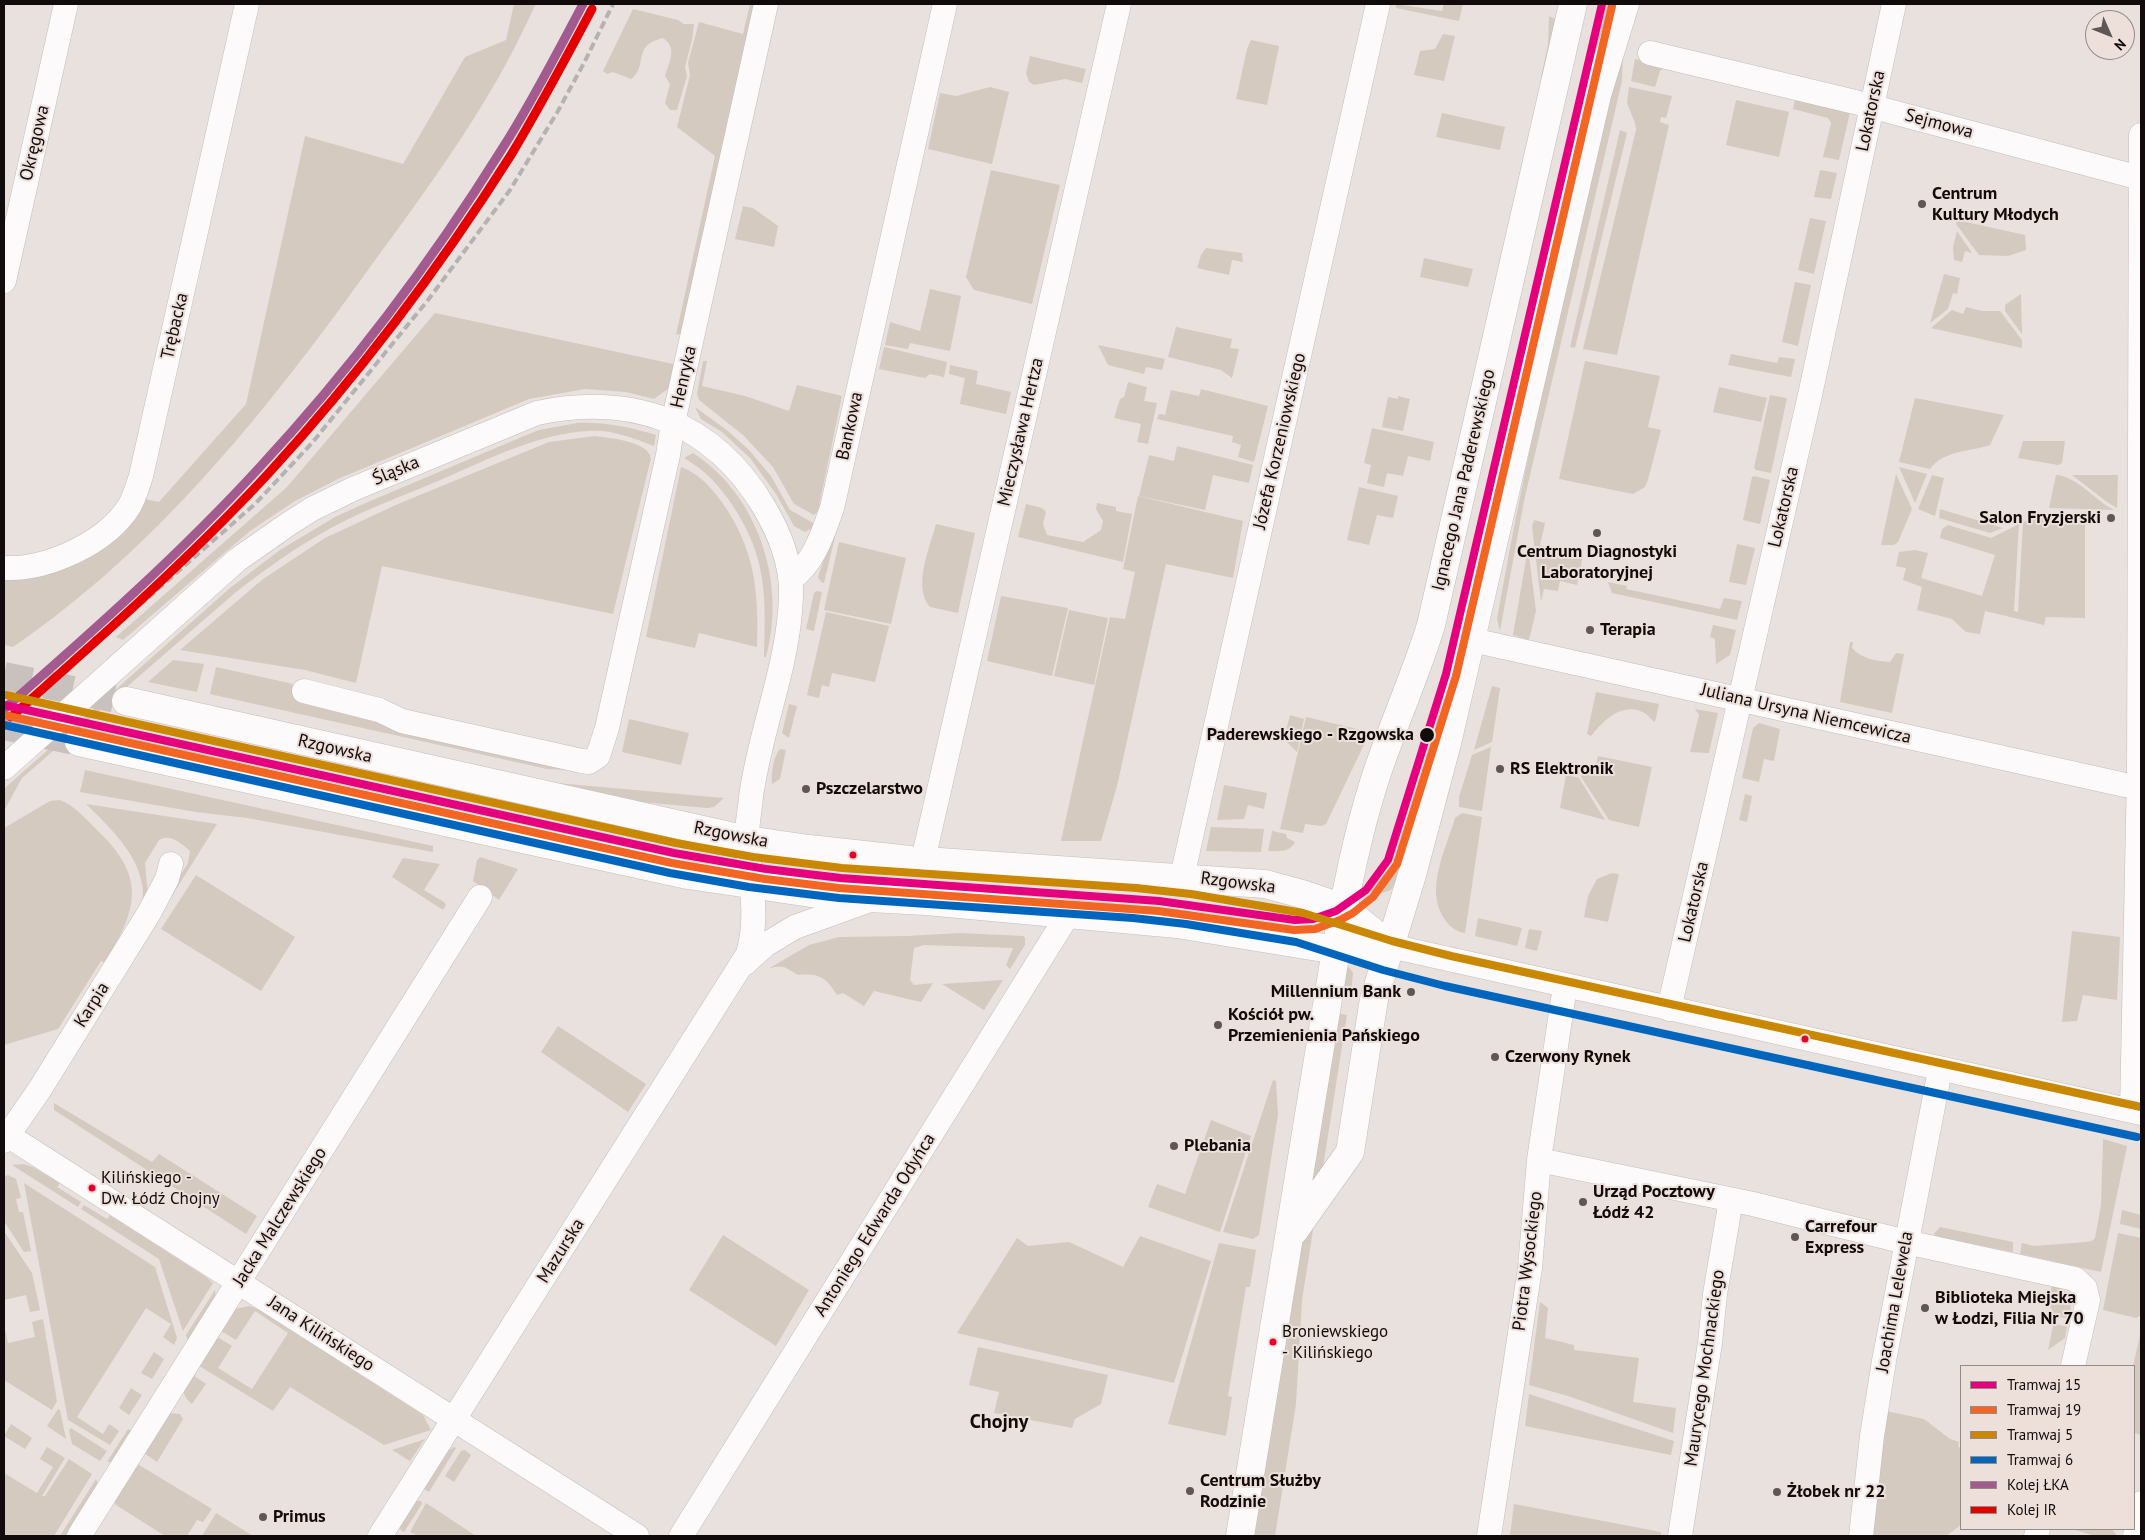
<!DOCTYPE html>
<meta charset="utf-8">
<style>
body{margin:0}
#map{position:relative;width:2145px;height:1540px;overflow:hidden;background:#e9e1de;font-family:"PT Sans",sans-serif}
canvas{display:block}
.frame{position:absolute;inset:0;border:5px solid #110c0b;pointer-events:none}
.legend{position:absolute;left:1960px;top:1365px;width:175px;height:165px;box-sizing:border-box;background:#eddfda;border:1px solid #958b87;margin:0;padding:6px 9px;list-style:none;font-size:15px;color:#110c0b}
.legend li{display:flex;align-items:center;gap:10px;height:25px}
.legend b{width:25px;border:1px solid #958b87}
.north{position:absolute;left:2085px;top:10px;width:50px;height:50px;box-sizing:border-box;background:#eddfda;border:1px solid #958b87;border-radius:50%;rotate:134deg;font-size:14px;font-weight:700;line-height:20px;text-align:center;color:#110c0b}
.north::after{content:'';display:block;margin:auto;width:18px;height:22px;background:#5d5755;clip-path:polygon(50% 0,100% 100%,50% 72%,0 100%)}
</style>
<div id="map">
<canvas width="2145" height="1540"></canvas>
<div class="frame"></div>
<ul class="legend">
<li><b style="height:6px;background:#e5007d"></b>Tramwaj 15</li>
<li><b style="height:6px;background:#f26522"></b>Tramwaj 19</li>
<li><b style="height:6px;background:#c98702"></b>Tramwaj 5</li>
<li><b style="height:6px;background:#0065bd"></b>Tramwaj 6</li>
<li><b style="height:6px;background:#a35b8f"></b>Kolej ŁKA</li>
<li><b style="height:6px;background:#e50000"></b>Kolej IR</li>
</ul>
<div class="north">N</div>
</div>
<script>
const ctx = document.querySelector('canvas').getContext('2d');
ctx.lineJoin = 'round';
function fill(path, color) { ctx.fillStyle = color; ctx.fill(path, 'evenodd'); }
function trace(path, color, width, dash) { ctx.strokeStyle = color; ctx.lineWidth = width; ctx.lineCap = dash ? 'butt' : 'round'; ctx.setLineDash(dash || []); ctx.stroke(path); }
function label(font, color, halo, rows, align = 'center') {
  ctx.font = font + ' "PT Sans",sans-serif'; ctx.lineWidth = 4; ctx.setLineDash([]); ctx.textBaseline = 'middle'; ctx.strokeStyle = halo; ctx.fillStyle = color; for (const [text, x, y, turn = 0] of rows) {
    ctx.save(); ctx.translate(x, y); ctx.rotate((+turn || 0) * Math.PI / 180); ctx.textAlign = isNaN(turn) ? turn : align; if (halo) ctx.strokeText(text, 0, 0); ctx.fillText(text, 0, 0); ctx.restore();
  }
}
const green = new Path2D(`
 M514,4H536C526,24 517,44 506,64C465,139 413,208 363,277C264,414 155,550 13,647L4,645V576L33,575L145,499L159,502L246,404L305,136L403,164L465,57L506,40Z
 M750,4H758L683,333L676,335L715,156L677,127L690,75L688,63L699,22L743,34Z
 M1396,4L1442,11L1444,4H1463L1459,21L1396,8Z
 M1605,4H1614L1590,75Z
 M633,9L678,20L684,24H694L692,40L685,67L687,76L677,110H670L665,103L670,84L665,76C669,62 678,48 663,38C631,45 649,66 631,79L613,72L607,74L603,71Z
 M1549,16L1555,19L1544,78L1541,77L1548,45Z
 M1443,34L1455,36L1444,81L1414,75L1420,51L1435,49Z
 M1251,40L1279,46L1267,105L1236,99L1247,49Z
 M1623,53L1622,81L1524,501L1500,631L1497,619C1529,437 1572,257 1614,77Z
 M1030,56L1086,69L1082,83L1065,79L1034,85L1029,82L1026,73Z
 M1635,59L1666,66L1660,71L1655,87L1631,81Z
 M990,87L1009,92L992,164L928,149L940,93L956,96Z
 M1629,87L1672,96L1666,118L1661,117L1660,122L1669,125L1617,355L1583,349L1636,130L1635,123L1627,103Z
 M1796,95L1851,108L1839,160L1823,157L1831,123L1828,118L1793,109Z
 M1736,100L1789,112L1779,157L1726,145Z
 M1442,113L1505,127L1500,150L1436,137Z
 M1620,130L1627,133L1575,348L1570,347Z
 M991,170L1060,185L1032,304L974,290L966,277Z
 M1820,170L1837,173L1831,199L1814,197Z
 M743,206L753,208L778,226L774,247L735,239Z
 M1810,218L1826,221L1814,274L1798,270Z
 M1957,220L2025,235L2026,250L2008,256L1979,255L1956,224Z
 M1957,231L1972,253L1965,251L1962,262L1954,260L1953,247Z
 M1206,248L1242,253L1243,262L1232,260L1229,275L1197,268L1201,255Z
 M1424,258L1473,269L1468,287L1420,277Z
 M1944,274L1960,278L1957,294L1953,293L1948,309L1930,323Z
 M1795,282L1811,285L1798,346L1782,342Z
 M930,289L961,296L950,351L910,343L908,349L885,345L890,322L920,331Z
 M2021,294L2022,334L2005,311V305Z
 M1966,307L1982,311H2000L2022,340V348L1931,328L1952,310L1963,314Z
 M435,313L678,365L669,388L654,399L626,392L585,389L529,399L338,479L295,501L250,531L123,640L116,637L287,487Z
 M1176,327L1232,339L1230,348L1239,349L1232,378L1221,370L1168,357Z
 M1098,345L1165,359L1162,370L1146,367L1144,374L1108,365Z
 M884,347L947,362L944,377L930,374L925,378L879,369Z
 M1731,354L1777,363L1779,357L1795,359L1791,377L1728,365Z
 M703,361H707L702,386L745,396L789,411L797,385L842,396L818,511L814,515L794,504L773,467L743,435L699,400L697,394Z
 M1585,361L1660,376L1648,427L1661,430L1648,480L1645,487L1633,494L1559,479Z
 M950,365L978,371L976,384L1011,392L1006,414L960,404L965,378L949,374Z
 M1128,382L1147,387L1144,401L1157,403L1148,444L1137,442L1141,424L1114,418L1120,399L1124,397Z
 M1719,387L1767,398L1761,422L1713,412Z
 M1201,389L1268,406L1254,462L1238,457L1241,445L1232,442L1233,436L1157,419L1159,414L1165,415L1171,390L1199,396Z
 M1770,395L1787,398L1771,473L1756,470L1754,468Z
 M1398,396L1410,399L1403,431L1382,427L1388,397L1398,399Z
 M1915,398L2004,415L1990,445C1969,452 1944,450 1930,469L1899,462Z
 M695,407L728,431L749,450L771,476L790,510L817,525L805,532L794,526L776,494L750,458L722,432L701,419Z
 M577,423C605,422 629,427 656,435L654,446C633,438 611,429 588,431C537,434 491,458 445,478C403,496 357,512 317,536C289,552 262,572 236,592L22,778L4,811V789L6,787L230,588L280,550L335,517L368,502L524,436L539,430Z
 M1372,428L1434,442L1430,461L1408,456L1403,476L1387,473L1384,487L1367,483L1371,465L1364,463Z
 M595,436C609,438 648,441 651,458L613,614L382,566L356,683L305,670L180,650L263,579L325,538L398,504L549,442Z
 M2023,441H2065L2062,463L2058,465L2018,458Z
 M1177,446L1253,465L1249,483L1213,475L1205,510L1139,496L1149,455L1174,461Z
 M693,453C758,495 787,583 766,657H764C766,597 767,558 733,506C720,486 705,470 684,458Z
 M681,467C698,473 711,487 721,501C755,548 759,592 757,647L699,633L695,648L646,637Z
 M1899,467L1927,474L1915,503Z
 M1896,474L1912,509L1898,542L1894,545H1881Z
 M1932,475L1944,478L1935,516L1918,509Z
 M2056,475C2075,475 2096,501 2114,510L2049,508Z
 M2072,475H2118L2117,508L2107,502Z
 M1754,476L1770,480L1760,524L1743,520L1752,477Z
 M1359,487L1398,496L1393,518L1377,515L1369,545L1347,540Z
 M1138,496L1243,521L1233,578L1166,564L1117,786L1101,841H1061L1110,617L1125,619L1135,572L1123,569Z
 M1097,503L1116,507V511L1132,514L1123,562L1018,537L1026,504L1042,508L1046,512L1043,524L1047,535L1083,542L1101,530L1103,521L1096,509Z
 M1940,509L2003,528L1990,533L1939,518Z
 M2085,513V618L2046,617L2044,625L1985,611L1980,634L1966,632L1952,619L1917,610L1922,587L1903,580L1906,568L1896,566L1899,552L1915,550L1928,553L1921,578L1982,596L1995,555L1940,538L1942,529L1948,525L1991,538L2019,524L2014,611L2018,612L2023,522L2028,520Z
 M1534,520L1545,523L1540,545L1583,555L1577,585L1560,581L1558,591L1544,589L1541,602L1532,526Z
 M936,524L975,533L958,613L930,607C912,587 930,547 936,524Z
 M833,532L835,537L824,583L821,582L818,577Z
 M839,542L906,558L891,624L824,610Z
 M1737,544L1755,548L1746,585L1729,582Z
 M1528,548L1536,611L1529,640L1513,635Z
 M1608,582L1627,586L1626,589L1720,609L1724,598L1742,601L1737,620L1612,593Z
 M817,591L822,592L814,631L806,629L814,593Z
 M1001,596L1068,608L1052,676L987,661Z
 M1069,610L1108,618L1094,685L1054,676Z
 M826,612L889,626L875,682L832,673L829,687L822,685L819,698L807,695Z
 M1713,625L1736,630L1730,655L1716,664L1715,639L1710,637Z
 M1850,642H1853L1852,648C1862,659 1876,661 1890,662L1896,653L1904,654L1892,713L1840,702Z
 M173,660L204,664L197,692L148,682Z
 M216,667L289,683L569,770L547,769L210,694Z
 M1492,686L1500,688L1492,742L1474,750Z
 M1596,692L1659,704L1655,722C1651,720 1650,717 1646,714C1623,700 1604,720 1591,736L1587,734Z
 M789,704L797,706L789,738L782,733Z
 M1695,709L1718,713L1709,753L1690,752L1699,715Z
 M1290,715L1304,719L1297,752L1284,739Z
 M1306,717L1370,732L1326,824L1321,826L1305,824L1303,833L1280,829Z
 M629,719L689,733L681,765L622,752Z
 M1759,723L1780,729L1774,761L1764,759L1759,782L1742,778L1753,728Z
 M1491,747L1482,811L1459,807V797L1472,755Z
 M780,749L786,750L780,779L772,784C771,774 773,757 780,749Z
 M1598,756L1652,767L1639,827L1609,820L1581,777L1582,771L1594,773Z
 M85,770L433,846V852L247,818L196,812L80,792Z
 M1566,775L1579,778L1605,820L1560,808Z
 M557,783L724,798L714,807L707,808L641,802Z
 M1224,785L1267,793L1264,809L1248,805L1244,819L1217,820Z
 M1745,794L1752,796L1747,822L1739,820Z
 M60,800C75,806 85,818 96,829C147,877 138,908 105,963L101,961L58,1029L4,1045V828L50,801Z
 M86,804L217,824L135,955L131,953L188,863L190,851C182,844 170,833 159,840L145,863L148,896L142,908C142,901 144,892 142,884C136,851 109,827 86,804Z
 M1462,813L1482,817L1465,933C1457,932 1451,928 1446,921C1423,892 1446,849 1455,818Z
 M1211,827L1264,829L1261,852L1206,851Z
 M1272,831L1286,834L1287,838L1295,842C1289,853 1279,851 1268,851Z
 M480,857L518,869L499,900L473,881L477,860Z
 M403,858L440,864L424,890L444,902L446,905L443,910L392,877Z
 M1388,869L1401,872L1391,890L1378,894L1370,891Z
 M1612,873L1619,874L1608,922L1584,917L1588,896L1597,879Z
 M196,875L295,937L261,991L161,929Z
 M1478,918L1522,928L1517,946L1475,936Z
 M1529,929L1542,931L1537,951L1525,948Z
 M2072,931L2120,937L2117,1000L2083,995L2077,1021L2062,1022Z
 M960,933L1023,936L1025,938V945L1010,969L1006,965L1013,948L924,945L914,948L910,980L914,985L933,983L921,1002L874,991L864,1006L843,993L837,995C826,977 819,973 798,975C784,967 784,964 768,969L809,945L839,937L907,936Z
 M1349,967L1353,973L1351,994L1340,992L1345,969Z
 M1003,980L984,1010L942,984Z
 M1337,1013L1347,1015L1302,1300L1296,1404L1275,1536H1251Z
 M558,1026L646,1084L628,1112L541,1052Z
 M1273,1080L1276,1081L1278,1115L1259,1235L1253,1239L1223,1232Z
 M54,1103L152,1162L159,1154L257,1216L246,1234L54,1110Z
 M1211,1120L1251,1136L1220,1232L1148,1207L1157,1184L1185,1194Z
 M2103,1139L2127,1146L2101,1272L2020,1254L2022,1243L2034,1246L2086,1242L2092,1241L2095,1238L2101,1205Z
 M23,1164L33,1167L60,1183L57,1187L81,1202L78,1207L12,1165Z
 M8,1175L16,1179L21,1198L16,1199L19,1212H23L31,1251L24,1252L4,1221V1177Z
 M24,1183L155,1267L177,1338L174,1345L163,1337L171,1324L146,1308L77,1417L103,1434L109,1424L119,1431L110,1445L68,1420Z
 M84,1205L107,1219L110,1215L206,1277L213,1283L183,1331L159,1259L81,1209Z
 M2122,1210L2141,1215V1229L2120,1224Z
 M1940,1227L2013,1242V1252L1937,1237L1934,1234Z
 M4,1231L32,1273L40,1310L30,1312L26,1295L4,1300Z
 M2118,1233L2141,1238V1315L2136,1318L2103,1310Z
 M723,1235L809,1290L776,1346L689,1290Z
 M1140,1236L1211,1261L1174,1383L957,1333L1017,1238L1028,1246L1069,1242L1123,1267Z
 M1219,1243L1256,1250L1250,1287H1246L1228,1396L1232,1397L1226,1436L1168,1424Z
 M2052,1286L2063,1289L2071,1299L2070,1319L2056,1316L2048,1303Z
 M215,1290L216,1305L190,1346L186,1335Z
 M1540,1302L1548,1308L1545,1338L1574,1345V1350L1639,1358L1633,1402L1676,1408L1673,1433L1568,1396L1529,1385Z
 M249,1306L258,1309L423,1415L431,1430L384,1445L290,1387L273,1411L196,1364L214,1335L232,1346L218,1368L252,1389L288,1333L255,1311L236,1340L218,1329L231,1310Z
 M43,1319L57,1401L52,1410L4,1380V1324L8,1343L35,1337L32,1322Z
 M2056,1324L2067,1327L2065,1338L2048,1350L2053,1326Z
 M2141,1331V1435L2134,1433L2133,1366Z
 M978,1347L1108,1375L1101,1404L1075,1419L1072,1428L994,1413L999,1392L969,1385Z
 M154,1352L164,1359L152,1379L141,1373Z
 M190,1373L206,1384L192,1404C179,1393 184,1387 190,1373Z
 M131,1388L142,1395L129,1415L119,1408Z
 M1529,1394L1674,1441L1671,1455L1525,1426Z
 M58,1409L60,1410L66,1439L47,1426Z
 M1886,1411L1924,1419L1950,1439L1959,1442L1958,1446L1961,1449V1525L1946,1536H1870Z
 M169,1413L180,1414L183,1419L157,1462L141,1451Z
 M11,1424L32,1438L25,1449L4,1436Z
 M71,1428L107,1451L100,1461L72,1444L69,1430Z
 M128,1429L136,1434L115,1461L107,1462Z
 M425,1439L410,1461L392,1450Z
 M47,1447L65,1458L42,1496H45L69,1459L92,1474L54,1536H7L4,1534V1473L37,1493L53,1467L40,1459Z
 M454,1447L456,1448L429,1492L422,1488L446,1452Z
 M465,1450L471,1455L454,1482L445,1476L461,1451Z
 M134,1462L212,1509L203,1522L197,1520L187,1536H165L116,1505L113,1498Z
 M96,1479L99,1486L72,1536H60Z
 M414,1501H421L422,1504L404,1532L398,1528Z
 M426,1503L476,1536H418L410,1532Z
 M1514,1504L1661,1532V1536H1510Z
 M216,1513L253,1536H202Z
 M2072,1529H2112L2117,1536H2095Z`);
const majorTunnel = new Path2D(`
 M4,676L126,701
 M4,726L79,742`);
const minor = new Path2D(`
 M1650,53L1855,102L2140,178
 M4,281L66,4
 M4,568C47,570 107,543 130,505C135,496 138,485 141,476L247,4
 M791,579C814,563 823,533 832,508L945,4
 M1472,640L2125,785L2141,786
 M304,691L379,710L402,721L582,761L589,762L598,756L607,728L668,455L673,423L766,4
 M4,768L237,560L287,525L312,509L353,489L537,413C632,393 713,421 764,507C780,534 792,564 791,596C789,665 760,729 751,797C750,811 746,827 747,842C750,880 759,917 748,954L380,1536
 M923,860L1119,4
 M1182,877L1378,4
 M1390,946L2141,1113
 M744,964L765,945L795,927L873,899
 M1669,1009L1810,395L1894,4
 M2132,1111L2139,773L2141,135
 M4,1133L637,1536
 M4,1141L40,1089L149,913L167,879L171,864
 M1539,1160L1753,1204L1906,1242L2075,1279L2085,1288L2088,1300L2073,1366
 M79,1536L480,897
 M681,1536L1069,913
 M1489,1536L1530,1268L1539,1160L1565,986
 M1680,1536L1710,1343L1715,1294L1731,1200
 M1861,1536L1872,1436L1884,1361L1940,1070
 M2036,1536L2038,1529
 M2135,1536L2141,1503`);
const major = new Path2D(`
 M126,701L747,840L809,849L910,860L1265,884L1302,894L1343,908L1390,946
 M79,742L688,875L831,896L926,901L1177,924L1336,950L1390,946
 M1294,1231L1350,1152L1374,999L1412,875L1447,743L1597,95L1625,4
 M1240,1536L1336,950C1346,892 1357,835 1375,779C1392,727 1415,677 1431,625L1573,4`);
const rail = new Path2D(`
 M4,724L255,504L312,443L428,300L510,190L558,111L585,61L613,4`);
const rail1 = new Path2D(`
 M4,709C92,632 180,554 259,468C350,370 431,263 502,149C532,102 557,53 583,4`);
const rail2 = new Path2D(`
 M11,717C99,639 187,561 267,475C358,376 439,269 511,155C540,107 566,58 592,9`);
const tram1 = new Path2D(`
 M4,705L674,853L766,869L841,878L1159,901L1295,920L1313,919L1336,911L1366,890L1388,860L1446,674L1602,4`);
const tram2 = new Path2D(`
 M4,715L672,863L765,879L839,888L1158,911L1294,930L1315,929L1340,920L1353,913L1373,897L1397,864L1456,676L1612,6`);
const tram3 = new Path2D(`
 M6,695L676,843L753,857L842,868L1136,888L1191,894L1303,913L1392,941L1451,956L2141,1107`);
const tram4 = new Path2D(`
 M4,725L670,873L749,887L839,898L1133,918L1186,924L1296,942L1383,970L1445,986L2137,1137`);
const markers = [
 [1922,204,5,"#5d5755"],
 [2111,518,5,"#5d5755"],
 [1597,533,5,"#5d5755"],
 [1590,630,5,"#5d5755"],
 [1427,735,8,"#110c0b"],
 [1500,769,5,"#5d5755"],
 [806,789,5,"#5d5755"],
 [853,855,4.5,"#e4002b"],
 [1411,992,5,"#5d5755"],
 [1218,1025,5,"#5d5755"],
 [1805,1039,4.5,"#e4002b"],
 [1495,1057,5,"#5d5755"],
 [1174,1146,5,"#5d5755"],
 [92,1188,4.5,"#e4002b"],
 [1583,1202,5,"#5d5755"],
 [1795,1237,5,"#5d5755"],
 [1925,1308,5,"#5d5755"],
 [1273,1342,4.5,"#e4002b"],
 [1190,1491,5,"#5d5755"],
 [1777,1492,5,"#5d5755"],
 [263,1517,5,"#5d5755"]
];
const busNames = [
 ["Kilińskiego -",101,1178],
 ["Dw. Łódź Chojny",101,1199],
 ["Broniewskiego",1282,1332],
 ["- Kilińskiego",1282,1353]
];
const streetNames = [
 ["Lokatorska",1871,111,-78],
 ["Sejmowa",1939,124,15],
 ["Okręgowa",35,143,-77],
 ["Trębacka",175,326,-77],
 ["Henryka",684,377,-77],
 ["Bankowa",850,426,-78],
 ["Mieczysława Hertza",1021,432,-77],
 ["Józefa Korzeniowskiego",1280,441,-77],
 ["Śląska",396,471,-23],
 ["Ignacego Jana Paderewskiego",1464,480,-77],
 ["Lokatorska",1784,507,-77],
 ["Juliana Ursyna Niemcewicza",1806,714,13],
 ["Rzgowska",335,749,13],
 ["Rzgowska",731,835,11],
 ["Rzgowska",1238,883,7],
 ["Lokatorska",1694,902,-77],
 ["Karpia",92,1005,-58],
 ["Jacka Malczewskiego",280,1217,-58],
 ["Antoniego Edwarda Odyńca",875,1225,-58],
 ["Mazurska",561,1251,-58],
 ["Piotra Wysockiego",1528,1261,-83],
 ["Joachima Lelewela",1895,1302,-80],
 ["Jana Kilińskiego",321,1334,33],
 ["Maurycego Mochnackiego",1705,1368,-82]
];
const poiNames = [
 ["Centrum",1932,194],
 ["Kultury Młodych",1932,215],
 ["Salon Fryzjerski",2101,518,"right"],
 ["Centrum Diagnostyki",1597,552,"center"],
 ["Laboratoryjnej",1597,573,"center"],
 ["Terapia",1600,630],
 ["RS Elektronik",1510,769],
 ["Pszczelarstwo",816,789],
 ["Millennium Bank",1401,992,"right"],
 ["Kościół pw.",1228,1015],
 ["Przemienienia Pańskiego",1228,1036],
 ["Czerwony Rynek",1505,1057],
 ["Plebania",1184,1146],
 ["Urząd Pocztowy",1593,1192],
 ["Łódź 42",1593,1213],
 ["Carrefour",1805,1227],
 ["Express",1805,1248],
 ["Biblioteka Miejska",1935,1298],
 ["w Łodzi, Filia Nr 70",1935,1319],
 ["Centrum Służby",1200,1481],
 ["Rodzinie",1200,1502],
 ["Żłobek nr 22",1787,1492],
 ["Primus",273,1517]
];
const stopNames = [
 ["Paderewskiego - Rzgowska",1414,735]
];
const quarterNames = [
 ["Chojny",999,1422]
];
fill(green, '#d4cabf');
trace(majorTunnel, '#c9c1be', 28, [28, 14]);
trace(minor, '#c3bdbb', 25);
trace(major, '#c3bdbb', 29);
trace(minor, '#fcfafa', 24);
trace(major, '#fcfafa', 28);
trace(rail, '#b4b2b2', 4, [8, 4]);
trace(rail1, '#a35b8f', 9);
trace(rail2, '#e50000', 9);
trace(tram1, '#e5007d', 8);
trace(tram2, '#f26522', 8);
trace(tram3, '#c98702', 8);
trace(tram4, '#0065bd', 8);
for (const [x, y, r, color] of markers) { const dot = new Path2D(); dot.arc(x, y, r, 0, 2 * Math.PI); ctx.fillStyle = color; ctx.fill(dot); trace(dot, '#eddfda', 2); }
label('17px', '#110c0b', '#eddfda', busNames, 'left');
label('18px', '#110c0b', '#eddfda', streetNames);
label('bold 18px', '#110c0b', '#eddfda', poiNames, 'left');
label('bold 18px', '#110c0b', '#eddfda', stopNames, 'right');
label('bold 20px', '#110c0b', '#eddfda', quarterNames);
</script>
